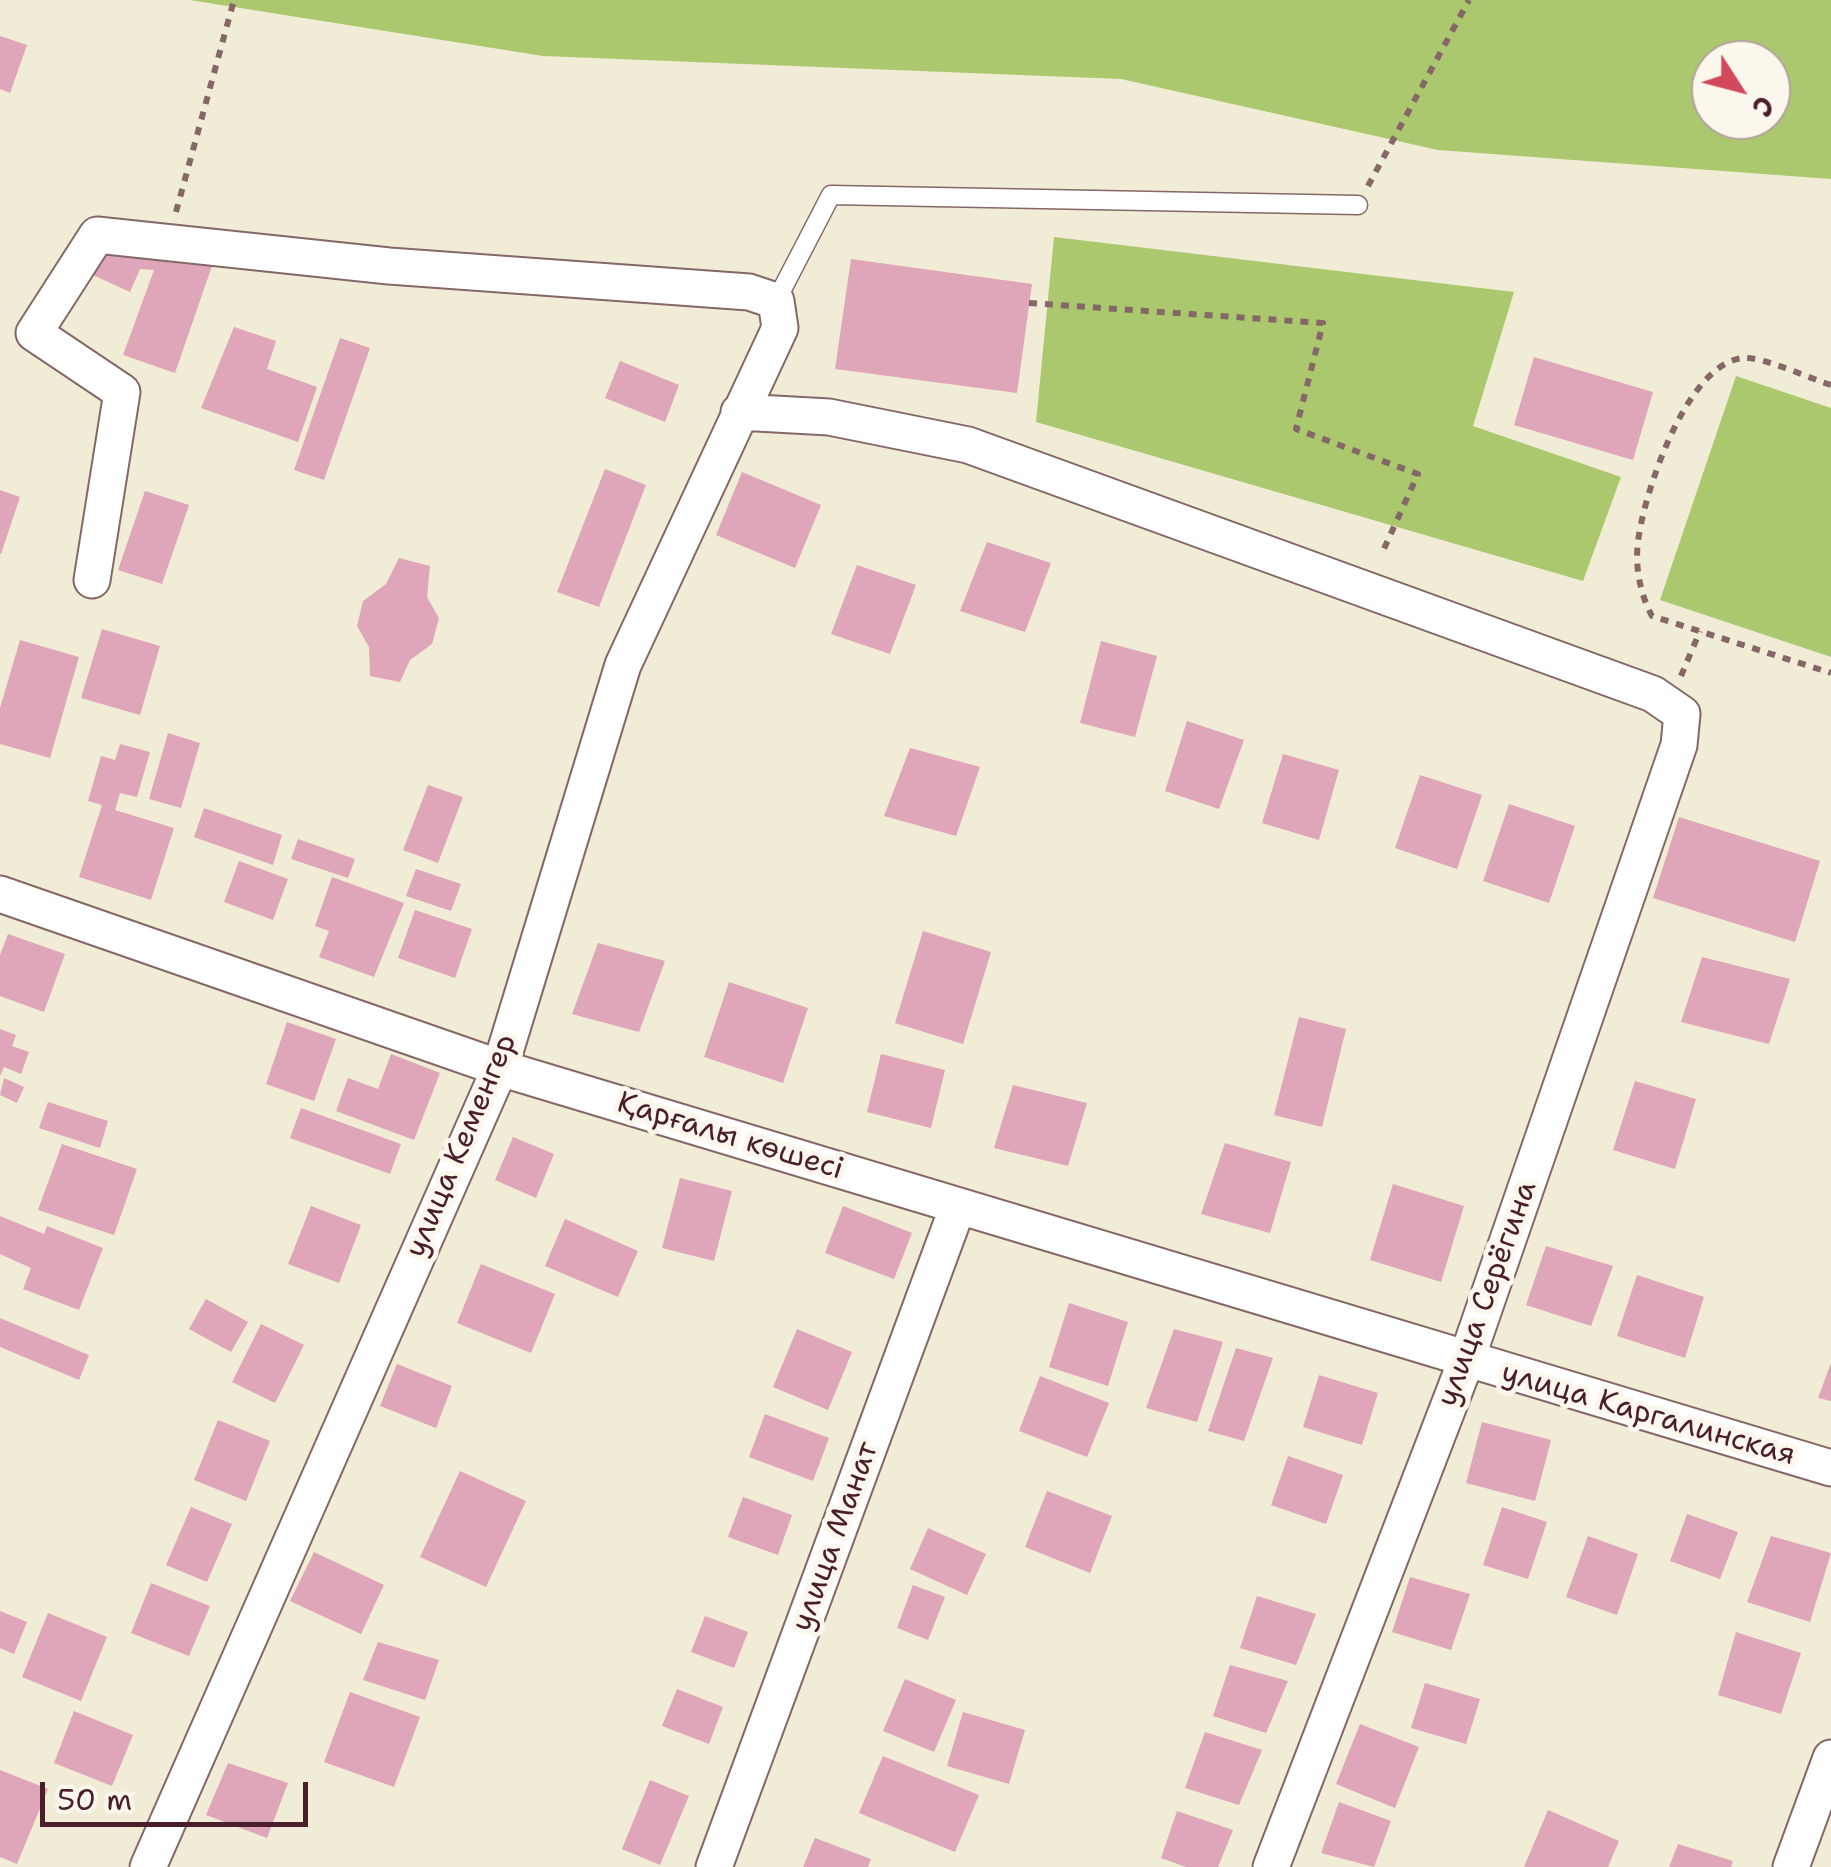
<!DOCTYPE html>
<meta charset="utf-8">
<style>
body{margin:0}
#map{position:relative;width:1831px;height:1867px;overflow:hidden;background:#f1ecd5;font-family:"Shantell Sans",sans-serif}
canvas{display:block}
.north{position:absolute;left:1691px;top:40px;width:100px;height:100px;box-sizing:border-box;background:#fbf7ec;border:2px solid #b4a19f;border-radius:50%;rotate:126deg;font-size:28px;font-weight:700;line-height:40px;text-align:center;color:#4a1f2b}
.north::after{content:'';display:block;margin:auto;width:35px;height:45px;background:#d1495b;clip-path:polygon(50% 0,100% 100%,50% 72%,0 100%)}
.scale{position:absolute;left:40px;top:1782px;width:268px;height:45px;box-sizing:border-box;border:5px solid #4a1f2b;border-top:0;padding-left:12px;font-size:30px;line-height:35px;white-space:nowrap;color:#4a1f2b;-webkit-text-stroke:8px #fbf7ec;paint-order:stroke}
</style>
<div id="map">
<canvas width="1831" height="1867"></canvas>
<div class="north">С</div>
<div class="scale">50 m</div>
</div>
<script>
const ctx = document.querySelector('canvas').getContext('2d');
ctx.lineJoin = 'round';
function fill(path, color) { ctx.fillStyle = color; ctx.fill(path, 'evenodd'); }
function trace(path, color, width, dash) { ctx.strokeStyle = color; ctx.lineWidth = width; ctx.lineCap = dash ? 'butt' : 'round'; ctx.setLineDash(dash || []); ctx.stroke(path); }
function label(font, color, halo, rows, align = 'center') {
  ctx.font = font + ' "Shantell Sans",sans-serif'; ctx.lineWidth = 10; ctx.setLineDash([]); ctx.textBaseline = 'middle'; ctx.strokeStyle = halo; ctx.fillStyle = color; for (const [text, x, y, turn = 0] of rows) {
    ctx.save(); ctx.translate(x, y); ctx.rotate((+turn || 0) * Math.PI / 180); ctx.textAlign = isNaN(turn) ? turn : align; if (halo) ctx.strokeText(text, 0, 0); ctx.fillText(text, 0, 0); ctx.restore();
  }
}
const green = new Path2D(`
 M190,0H1831V179L1438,150L1121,79L543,56ZM1771,60V120H1711V60Z
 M1054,237L1514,292L1473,426L1621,477L1583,581L1036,422Z
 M1736,376L1831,408V657L1660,600Z`);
const building = new Path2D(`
 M0,36L27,45L10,93L0,89Z
 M106,246L213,263L175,373L123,355L154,270L140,269L130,292L93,275Z
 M851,259L1032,284L1017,393L835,369Z
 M234,327L276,341L267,369L317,387L298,442L201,408Z
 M340,338L370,348L324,480L294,470Z
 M1534,357L1653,392L1633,460L1514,425Z
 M620,361L679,385L665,422L605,398Z
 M605,469L646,485L599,607L557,592Z
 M742,472L821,505L795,568L716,535Z
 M0,490L20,497L1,554L0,553Z
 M145,491L189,505L162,584L118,570Z
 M987,542L1051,563L1025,632L960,611Z
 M399,558L430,566L427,597L439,618L432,644L410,660L400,682L370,676L369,647L357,626L363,601L386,584Z
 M857,565L916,585L890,654L831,634Z
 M102,629L160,646L140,715L81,698Z
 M20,640L79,657L50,758L0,744V708Z
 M1101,641L1157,656L1135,737L1080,723Z
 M1187,721L1244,740L1219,809L1165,791Z
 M168,733L200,743L181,808L149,799Z
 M120,744L150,752L137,797L120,793L115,810L174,828L151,900L79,877L102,805L88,801L101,756L115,760Z
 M910,748L980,767L956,836L884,816Z
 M1283,754L1339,770L1319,840L1262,823Z
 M1420,775L1482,795L1457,869L1395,848Z
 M428,785L463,797L438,863L403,850Z
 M1509,804L1575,826L1549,903L1483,881Z
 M204,808L282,835L273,865L194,837Z
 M1679,817L1820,861L1795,942L1653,898Z
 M298,839L355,859L348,878L291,859Z
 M239,861L288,879L273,920L224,902Z
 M416,869L461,884L451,911L406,896Z
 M332,877L404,903L374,977L319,957L329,931L315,926Z
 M415,910L472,929L455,978L398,958Z
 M923,931L991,952L963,1044L895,1023Z
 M8,934L65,954L44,1012L0,996V955Z
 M598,943L665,961L639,1032L572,1014Z
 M1702,957L1790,979L1769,1044L1681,1022Z
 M729,982L808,1008L783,1083L704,1057Z
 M1299,1017L1346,1029L1322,1127L1274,1115Z
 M287,1022L336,1039L314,1101L266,1084Z
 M0,1029L16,1035L12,1046L29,1052L21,1074L4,1067L0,1076Z
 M391,1054L440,1073L414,1140L336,1111L348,1078L378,1089Z
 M881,1054L945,1070L931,1128L867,1112Z
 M4,1078L24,1087L17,1103L0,1095Z
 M1635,1081L1696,1099L1675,1169L1613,1150Z
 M1013,1085L1087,1103L1068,1166L994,1148Z
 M48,1102L108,1121L100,1148L39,1128Z
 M301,1108L401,1144L390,1174L290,1138Z
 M513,1137L554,1154L536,1198L495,1180Z
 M1225,1143L1291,1162L1270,1233L1201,1214Z
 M62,1144L137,1169L114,1235L38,1210Z
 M680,1178L732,1191L714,1261L662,1248Z
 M1393,1184L1464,1206L1441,1282L1370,1260Z
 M311,1206L361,1225L339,1283L288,1264Z
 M843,1206L912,1233L894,1279L825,1253Z
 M0,1216L44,1234L47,1226L103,1248L79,1310L23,1289L31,1268L0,1254Z
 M565,1219L638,1251L618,1297L545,1266Z
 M1546,1246L1613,1266L1591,1326L1526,1305Z
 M481,1264L555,1294L531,1353L457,1323Z
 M1637,1275L1704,1297L1685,1358L1617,1336Z
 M206,1299L248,1322L231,1352L189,1329Z
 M1069,1303L1128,1322L1108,1386L1049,1367Z
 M0,1318L89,1355L79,1380L0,1347Z
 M261,1324L304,1345L275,1403L232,1382Z
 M797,1329L852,1352L828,1410L773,1387Z
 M1174,1329L1223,1342L1197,1422L1146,1408Z
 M1236,1348L1273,1358L1244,1441L1208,1431Z
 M1831,1363V1401L1818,1398Z
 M397,1364L452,1386L436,1428L380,1406Z
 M1319,1375L1378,1393L1362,1445L1303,1427Z
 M1040,1376L1109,1403L1087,1457L1019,1431Z
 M765,1414L829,1438L813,1481L749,1457Z
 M218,1420L270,1441L246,1501L194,1480Z
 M1482,1422L1551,1440L1535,1501L1466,1483Z
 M1288,1456L1343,1475L1326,1524L1271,1505Z
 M460,1471L526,1501L486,1587L420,1557Z
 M1047,1491L1112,1516L1090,1573L1025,1547Z
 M743,1497L792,1515L778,1555L728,1537Z
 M191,1507L232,1524L207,1582L166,1565Z
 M1502,1507L1547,1522L1528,1579L1483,1565Z
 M1687,1514L1738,1532L1720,1579L1670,1561Z
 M928,1528L986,1554L967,1595L910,1569Z
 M1588,1536L1638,1554L1617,1615L1566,1597Z
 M1771,1536L1831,1553L1810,1622L1747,1602Z
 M314,1552L384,1585L361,1634L290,1601Z
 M1410,1577L1470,1594L1451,1650L1392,1632Z
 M151,1583L210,1606L189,1656L131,1633Z
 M913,1585L945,1597L928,1640L897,1628Z
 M1257,1596L1316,1614L1296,1665L1240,1648Z
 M0,1611L27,1622L14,1654L0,1648Z
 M48,1613L107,1637L81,1701L22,1677Z
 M705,1616L748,1632L734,1668L691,1652Z
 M1736,1632L1801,1653L1781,1714L1718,1695Z
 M378,1642L439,1660L425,1700L363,1680Z
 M1230,1665L1288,1681L1266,1733L1213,1716Z
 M905,1679L956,1700L934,1752L883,1731Z
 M1425,1683L1480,1699L1466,1744L1411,1728Z
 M677,1689L723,1707L709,1744L662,1726Z
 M350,1692L420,1717L394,1787L324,1762Z
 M74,1711L133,1735L112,1786L54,1763Z
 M963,1712L1025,1730L1009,1784L947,1766Z
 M1360,1724L1419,1747L1395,1808L1336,1784Z
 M1205,1732L1262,1750L1239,1805L1185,1788Z
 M883,1756L979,1795L955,1852L859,1813Z
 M228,1763L288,1783L267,1838L206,1815Z
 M0,1770L48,1789L17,1864L0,1857Z
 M650,1780L689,1796L660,1865L622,1849Z
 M1339,1802L1391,1821L1374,1867L1321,1853Z
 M1548,1810L1619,1841L1608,1867H1524Z
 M1177,1811L1233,1830L1218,1867H1186L1161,1858Z
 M815,1838L871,1859L868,1867H803Z
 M1678,1844L1733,1861L1731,1867H1669Z`);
const path = new Path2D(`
 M1368,186L1469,0
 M176,212L234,0
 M1029,303L1323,323L1296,429L1418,474L1383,551
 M1831,385C1811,379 1762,356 1743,358C1688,363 1646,488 1639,535C1634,562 1639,592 1652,616L1831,673
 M1681,676L1700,631`);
const lane = new Path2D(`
 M776,301L831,195L1358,205`);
const street = new Path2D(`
 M739,412L829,417L968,445L1653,694L1682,714L1679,745L1466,1361L1271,1867
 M92,580L122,392L34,333L97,235L389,266L749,292L776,301L780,328L623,665L500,1068L148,1867
 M0,894L500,1068L1831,1468
 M714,1867L958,1206
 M1791,1867L1831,1758`);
const streetNames = [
 ["Қарғалы көшесі",730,1137,17],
 ["улица Кеменгер",462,1146,-67],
 ["улица Серёгина",1488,1294,-70],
 ["улица Каргалинская",1648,1415,16],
 ["улица Манат",836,1537,-70]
];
fill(green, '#abc86f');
fill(building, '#dfa5b9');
trace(lane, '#846766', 21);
trace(street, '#846766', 39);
trace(path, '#846766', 6, [8, 8]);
trace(lane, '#fff', 18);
trace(street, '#fff', 35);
label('30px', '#4a1f2b', '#fbf7ec', streetNames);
</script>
